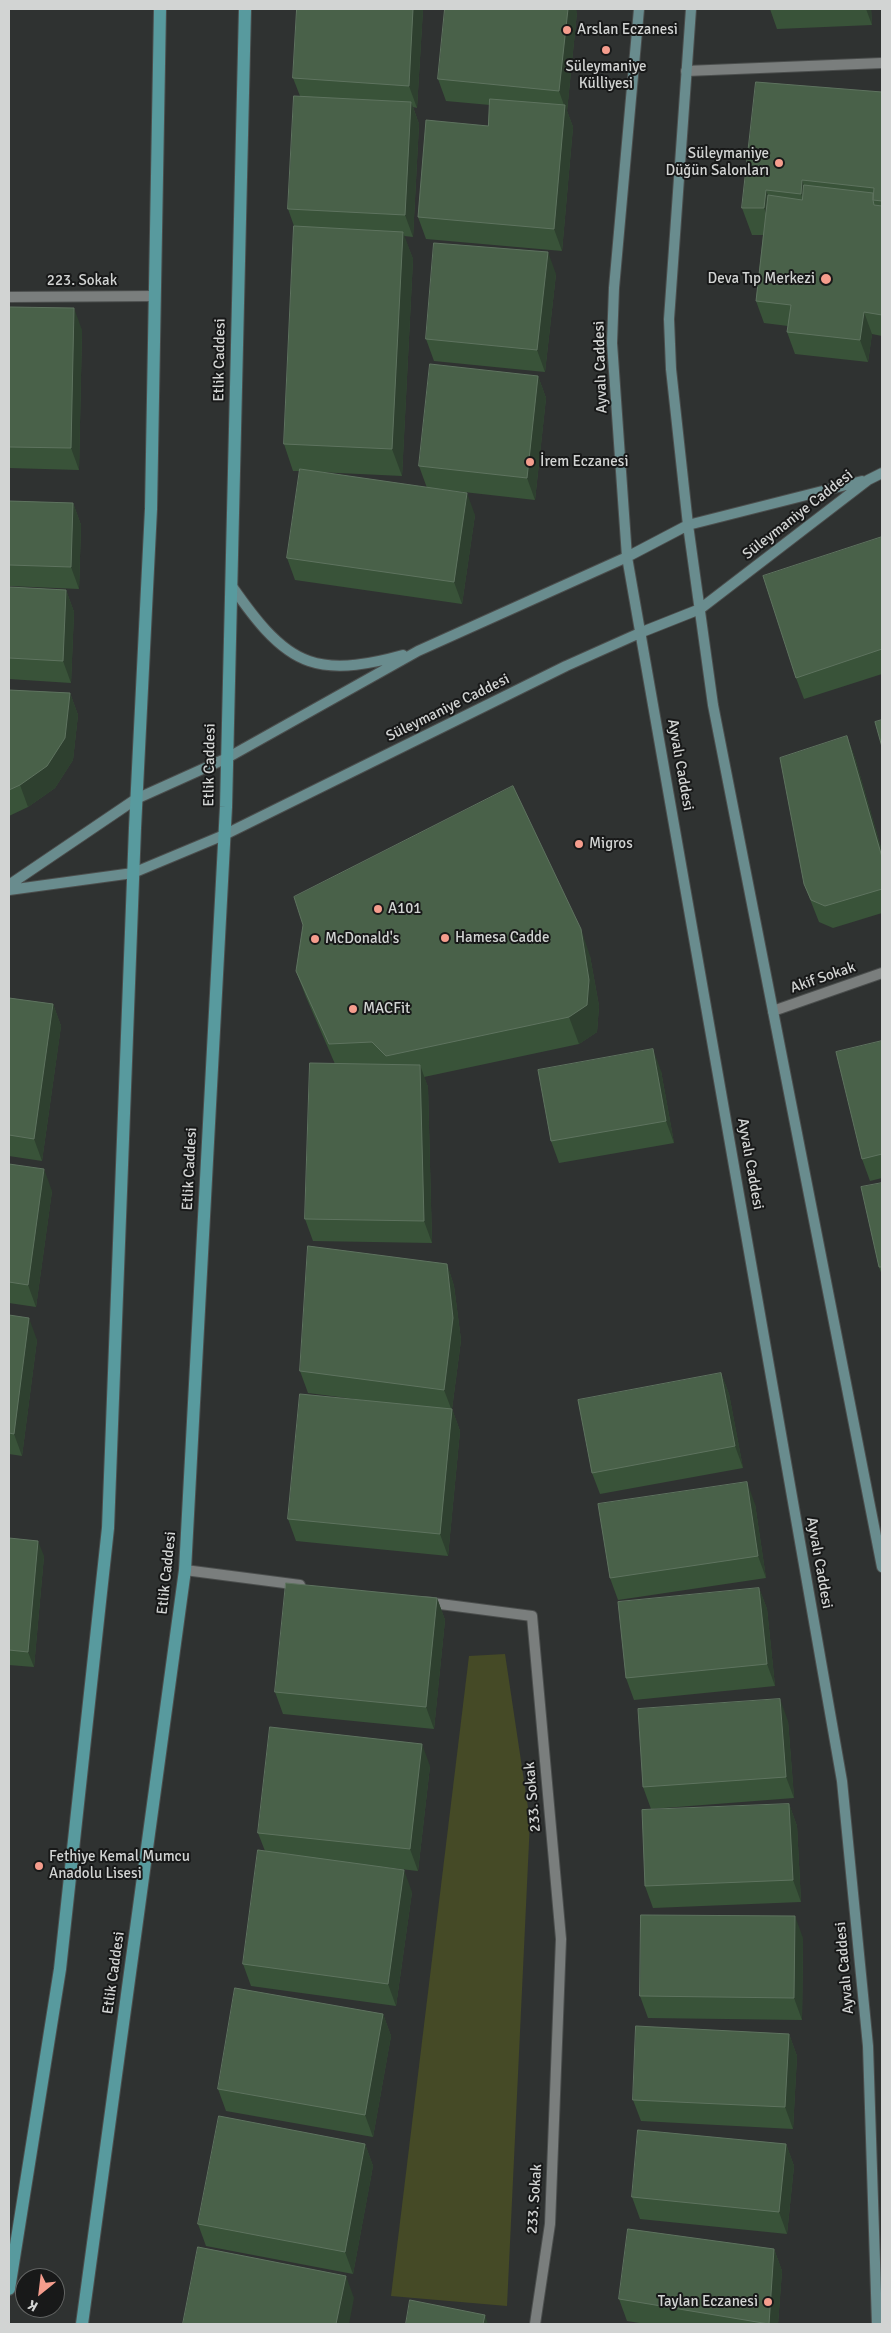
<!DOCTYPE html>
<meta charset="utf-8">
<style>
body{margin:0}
#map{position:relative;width:891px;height:2333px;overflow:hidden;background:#2f3231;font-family:Signika,sans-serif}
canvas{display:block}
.frame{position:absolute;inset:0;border:10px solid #d2d4d3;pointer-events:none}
.north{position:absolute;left:15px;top:2268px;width:50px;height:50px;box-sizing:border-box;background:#181919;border:1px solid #626463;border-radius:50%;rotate:209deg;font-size:14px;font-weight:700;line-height:20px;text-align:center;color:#d2d4d3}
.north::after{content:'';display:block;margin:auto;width:18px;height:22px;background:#f59d8d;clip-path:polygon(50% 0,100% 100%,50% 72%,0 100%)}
</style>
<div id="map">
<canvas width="891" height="2333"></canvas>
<div class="frame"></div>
<div class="north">K</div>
</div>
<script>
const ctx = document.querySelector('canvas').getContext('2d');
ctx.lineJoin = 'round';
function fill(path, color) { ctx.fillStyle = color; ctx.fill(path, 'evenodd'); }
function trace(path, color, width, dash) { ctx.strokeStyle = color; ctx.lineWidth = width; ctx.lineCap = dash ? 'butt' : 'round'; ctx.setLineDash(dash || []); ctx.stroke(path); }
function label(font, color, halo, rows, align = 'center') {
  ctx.font = font + ' Signika,sans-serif'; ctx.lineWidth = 4; ctx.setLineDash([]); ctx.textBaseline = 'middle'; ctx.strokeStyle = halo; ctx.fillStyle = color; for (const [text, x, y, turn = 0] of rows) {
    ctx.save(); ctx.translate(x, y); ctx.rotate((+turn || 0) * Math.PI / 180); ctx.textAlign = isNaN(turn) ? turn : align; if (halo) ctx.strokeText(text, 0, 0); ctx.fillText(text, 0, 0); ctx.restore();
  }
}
const green = new Path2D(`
 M505,1654L530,1821L507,2306L391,2296L469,1656Z`);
const service = new Path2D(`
 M686,71L882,63`);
const minor = new Path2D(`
 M9,297L155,296
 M773,1011L882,973
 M185,1570L300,1585
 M425,1602L532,1616L561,1939L550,2224L535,2324`);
const secondary = new Path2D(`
 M639,9L614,288L612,343L627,557L842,1781L868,2046L877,2324
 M691,9L669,319L671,369L688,525L713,705L882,1567
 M231,585C250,612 276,650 309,661C338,671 374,663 403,655
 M9,885L136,799L227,758L418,651L627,557L688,525L862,481
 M9,890L133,873L224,835L566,666L642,632L700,609L868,480L882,473`);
const primary = new Path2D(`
 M9,2289L60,1969L108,1528L135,828L151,509L160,9
 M82,2324L185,1570L226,807L245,9`);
const wall = new Path2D(`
 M297,9H423L417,108L413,107L419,124L413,237L404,236L413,259L402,476L317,472L427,488L419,466L538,376L546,398L535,500L437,489L475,515L462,604L295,580L287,558L300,471H293L284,444L294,226L288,209L300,96L293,78Z
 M770,9H871L872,25L777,29Z
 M577,12L567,111L573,127L562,251L426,239L418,217L488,126L490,105L446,101L438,79Z
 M882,88V336L872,334L868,362L795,354L787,332L788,326L764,323L756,301L763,235H752L742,208L882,92Z
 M556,274L545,372L434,361L426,339Z
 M9,307L82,330L79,470L9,468Z
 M9,501L73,503L81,525L79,589L9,586Z
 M882,537V674L804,699L796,678Z
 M9,587L66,590L74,612L71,683L9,679Z
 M9,690L70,693L78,715L73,760L55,788L28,807L9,816Z
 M847,736L855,758L882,851V913L833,928L819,922L804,884Z
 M590,956L599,1006L597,1032L579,1044L424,1077L428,1087L432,1243L313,1241L305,1219L335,1064L306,997L296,971Z
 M9,998L53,1004L61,1026L42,1161L9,1156Z
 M882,1041V1178L870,1181L862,1159Z
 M661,1071L674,1143L559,1163L551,1141Z
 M9,1164L52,1191L36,1307L9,1303Z
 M882,1183V1275L879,1267Z
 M447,1264L454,1286L461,1340L452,1409L460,1431L448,1556L296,1541L288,1519L370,1401L308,1393L300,1371Z
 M9,1315L37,1340L22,1456L9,1454Z
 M721,1373L729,1394L743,1468L600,1494L592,1473Z
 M755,1504L766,1578L618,1600L610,1578Z
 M9,1538L44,1556L34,1667L9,1665Z
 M759,1588L767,1609L775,1686L634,1700L626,1678Z
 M437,1598L445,1620L434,1729L283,1714L275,1692Z
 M788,1721L794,1798L651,1809L643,1787Z
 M430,1766L418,1871L382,1867L412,1892L396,2006L251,1986L243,1964L265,1851L258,1833Z
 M789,1804L797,1826L801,1902L653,1908L645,1886Z
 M803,1938L802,2020L648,2018L640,1996Z
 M383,2014L391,2036L373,2137L226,2111L218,2089Z
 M789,2034L797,2056L793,2129L641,2121L633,2100Z
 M365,2144L373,2166L353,2274L206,2246L198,2224Z
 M786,2144L794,2166L787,2234L640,2219L632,2197Z
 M774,2249L782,2271L778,2324H646L627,2321L619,2299Z`);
const shadedWall = new Path2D(`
 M413,9H423L417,108L409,86Z
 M568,9H576L577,12L567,111L573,127L562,251L554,229L565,108L559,91Z
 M866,9H871L872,25Z
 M411,102L419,124L413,237L405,215Z
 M802,180L812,207L810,221L801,194Z
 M766,190L776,217L774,235L764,208Z
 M403,232L413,259L402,476L392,449Z
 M548,252L556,274L545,372L537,350Z
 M74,308L82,330L79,470L71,448Z
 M864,312L872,334L868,362L860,340Z
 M538,376L546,398L535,500L527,478Z
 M467,493L475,515L462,604L454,582Z
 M73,503L81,525L79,589L71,567Z
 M66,590L74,612L71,683L63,661Z
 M70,693L78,715L73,760L55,788L28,807L20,785Z
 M847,736L855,758L882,851V857Z
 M581,929L590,956L599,1006L597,1032L579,1044L569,1017Z
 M53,1004L61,1026L42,1161L34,1139Z
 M653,1049L661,1071L674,1143L666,1121Z
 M420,1065L428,1087L432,1243L424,1221Z
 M44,1169L52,1191L36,1307L28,1285Z
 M447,1264L454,1286L461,1340L452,1409L460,1431L448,1556L440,1534L452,1411L444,1390Z
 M29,1318L37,1340L22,1456L14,1434Z
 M721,1373L729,1394L743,1468L735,1446Z
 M747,1482L755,1504L766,1578L758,1556Z
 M38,1541L44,1556L34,1667L28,1652Z
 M759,1588L767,1609L775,1686L767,1664Z
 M437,1598L445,1620L434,1729L426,1707Z
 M780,1699L788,1721L794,1798L786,1777Z
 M422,1744L430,1766L418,1871L410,1849Z
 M789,1804L797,1826L801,1902L793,1880Z
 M404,1870L412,1892L396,2006L388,1984Z
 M795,1916L803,1938L802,2020L794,1998Z
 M383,2014L391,2036L373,2137L365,2115Z
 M789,2034L797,2056L793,2129L785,2107Z
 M365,2144L373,2166L353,2274L345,2252Z
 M786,2144L794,2166L787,2234L779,2212Z
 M774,2249L782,2271L778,2324H769Z
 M346,2276L354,2298L349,2324H336Z
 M485,2315L488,2324H483Z`);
const building = new Path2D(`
 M297,9H413L409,86L293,78Z
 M445,9H568L559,91L438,79Z
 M756,82L882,92V88V201L873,200L874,188L802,180L801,194L766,190L764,208H742Z
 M294,96L411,102L405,215L288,209Z
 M490,99L565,105L554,229L418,217L426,120L488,126Z
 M804,185L873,193V200L874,205L882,206V315L864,312L860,340L787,332L791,305L756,301L768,195L802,200Z
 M294,226L403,232L392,449L284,444Z
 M434,243L548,252L537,350L426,339Z
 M9,307L74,308L71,448L9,447Z
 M430,364L538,376L527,478L419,466Z
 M300,469L467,493L454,582L287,558Z
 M9,501L73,503L71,567L9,565Z
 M882,537V649L796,678L763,576Z
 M9,587L66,590L63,661L9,658Z
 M9,690L70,693L65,738L47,766L20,785L9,790Z
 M882,720V747L875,722Z
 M847,736L882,857V889L825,906L811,900L804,884L780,758Z
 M513,786L581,929L589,980L587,1005L569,1017L386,1056L372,1042L329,1044L296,971L303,925L294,897Z
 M9,998L53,1004L34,1139L9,1135Z
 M882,1041V1154L862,1159L836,1052Z
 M653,1049L666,1121L551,1141L538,1070Z
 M310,1063L420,1065L424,1221L305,1219Z
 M9,1164L44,1169L28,1285L9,1282Z
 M882,1183V1267H879L861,1187Z
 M308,1246L447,1264L453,1318L444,1390L300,1371Z
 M9,1315L29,1318L14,1434L9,1433Z
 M721,1373L735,1446L592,1473L578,1400Z
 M300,1394L452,1409L440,1534L288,1519Z
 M747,1482L758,1556L610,1578L598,1504Z
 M9,1538L38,1541L28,1652L9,1650Z
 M286,1583L437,1598L426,1707L275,1692Z
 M759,1588L767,1664L626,1678L618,1602Z
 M780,1699L786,1777L643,1787L638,1709Z
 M270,1727L422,1744L410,1849L258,1833Z
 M789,1804L793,1880L645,1886L642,1810Z
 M258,1850L404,1870L388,1984L243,1964Z
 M641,1915L795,1916L794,1998L640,1996Z
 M235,1988L383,2014L365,2115L218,2089Z
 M636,2026L789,2034L785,2107L633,2100Z
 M219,2116L365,2144L345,2252L198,2224Z
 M638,2130L786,2144L779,2212L632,2197Z
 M628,2229L774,2249L769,2324L619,2299Z
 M198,2247L346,2276L336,2324H183Z
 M410,2300L485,2315L483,2324H406Z`);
const markers = [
 [567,30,5,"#f59d8d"],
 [606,50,5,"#f59d8d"],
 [779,163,5,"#f59d8d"],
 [826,279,6,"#f59d8d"],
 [530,462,5,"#f59d8d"],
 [579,844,5,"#f59d8d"],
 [378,909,5,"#f59d8d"],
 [445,938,5,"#f59d8d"],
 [315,939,5,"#f59d8d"],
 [353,1009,5,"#f59d8d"],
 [39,1866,5,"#f59d8d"],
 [768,2302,5,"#f59d8d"]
];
const poiNames = [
 ["Arslan Eczanesi",577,30],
 ["Süleymaniye",606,67,"center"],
 ["Külliyesi",606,84,"center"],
 ["Süleymaniye",769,154,"right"],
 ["Düğün Salonları",769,171,"right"],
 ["Deva Tıp Merkezi",815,279,"right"],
 ["İrem Eczanesi",540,462],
 ["Migros",589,844],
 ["A101",388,909],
 ["Hamesa Cadde",455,938],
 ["McDonald's",325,939],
 ["MACFit",363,1009],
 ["Fethiye Kemal Mumcu",49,1857],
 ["Anadolu Lisesi",49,1874],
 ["Taylan Eczanesi",758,2302,"right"]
];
const streetNames = [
 ["223. Sokak",82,281],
 ["Etlik Caddesi",220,360,-89],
 ["Ayvalı Caddesi",601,367,-92],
 ["Süleymaniye Caddesi",798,515,-38],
 ["Süleymaniye Caddesi",448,708,-26],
 ["Etlik Caddesi",210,765,-89],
 ["Ayvalı Caddesi",680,765,80],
 ["Akif Sokak",823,978,-19],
 ["Ayvalı Caddesi",750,1164,80],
 ["Etlik Caddesi",190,1169,-87],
 ["Ayvalı Caddesi",819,1563,80],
 ["Etlik Caddesi",167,1573,-84],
 ["233. Sokak",533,1797,-95],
 ["Ayvalı Caddesi",845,1968,-95],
 ["Etlik Caddesi",114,1973,-82],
 ["233. Sokak",535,2199,-86]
];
fill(green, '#454a26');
trace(service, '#4b4e4d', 12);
trace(minor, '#4b4e4d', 12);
trace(secondary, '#4b4e4d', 12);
trace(primary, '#4b4e4d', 14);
trace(service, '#7a7e7d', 10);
trace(minor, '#7a7e7d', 10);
trace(secondary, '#698c8e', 10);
trace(primary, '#589a9e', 12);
fill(wall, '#395339');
fill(shadedWall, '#2e402f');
fill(building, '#496149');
trace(building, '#5e735f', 1);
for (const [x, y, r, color] of markers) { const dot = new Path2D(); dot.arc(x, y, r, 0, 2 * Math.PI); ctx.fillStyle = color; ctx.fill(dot); trace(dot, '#181919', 2); }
label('15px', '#d2d4d3', '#181919', poiNames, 'left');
label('15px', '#d2d4d3', '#181919', streetNames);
</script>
